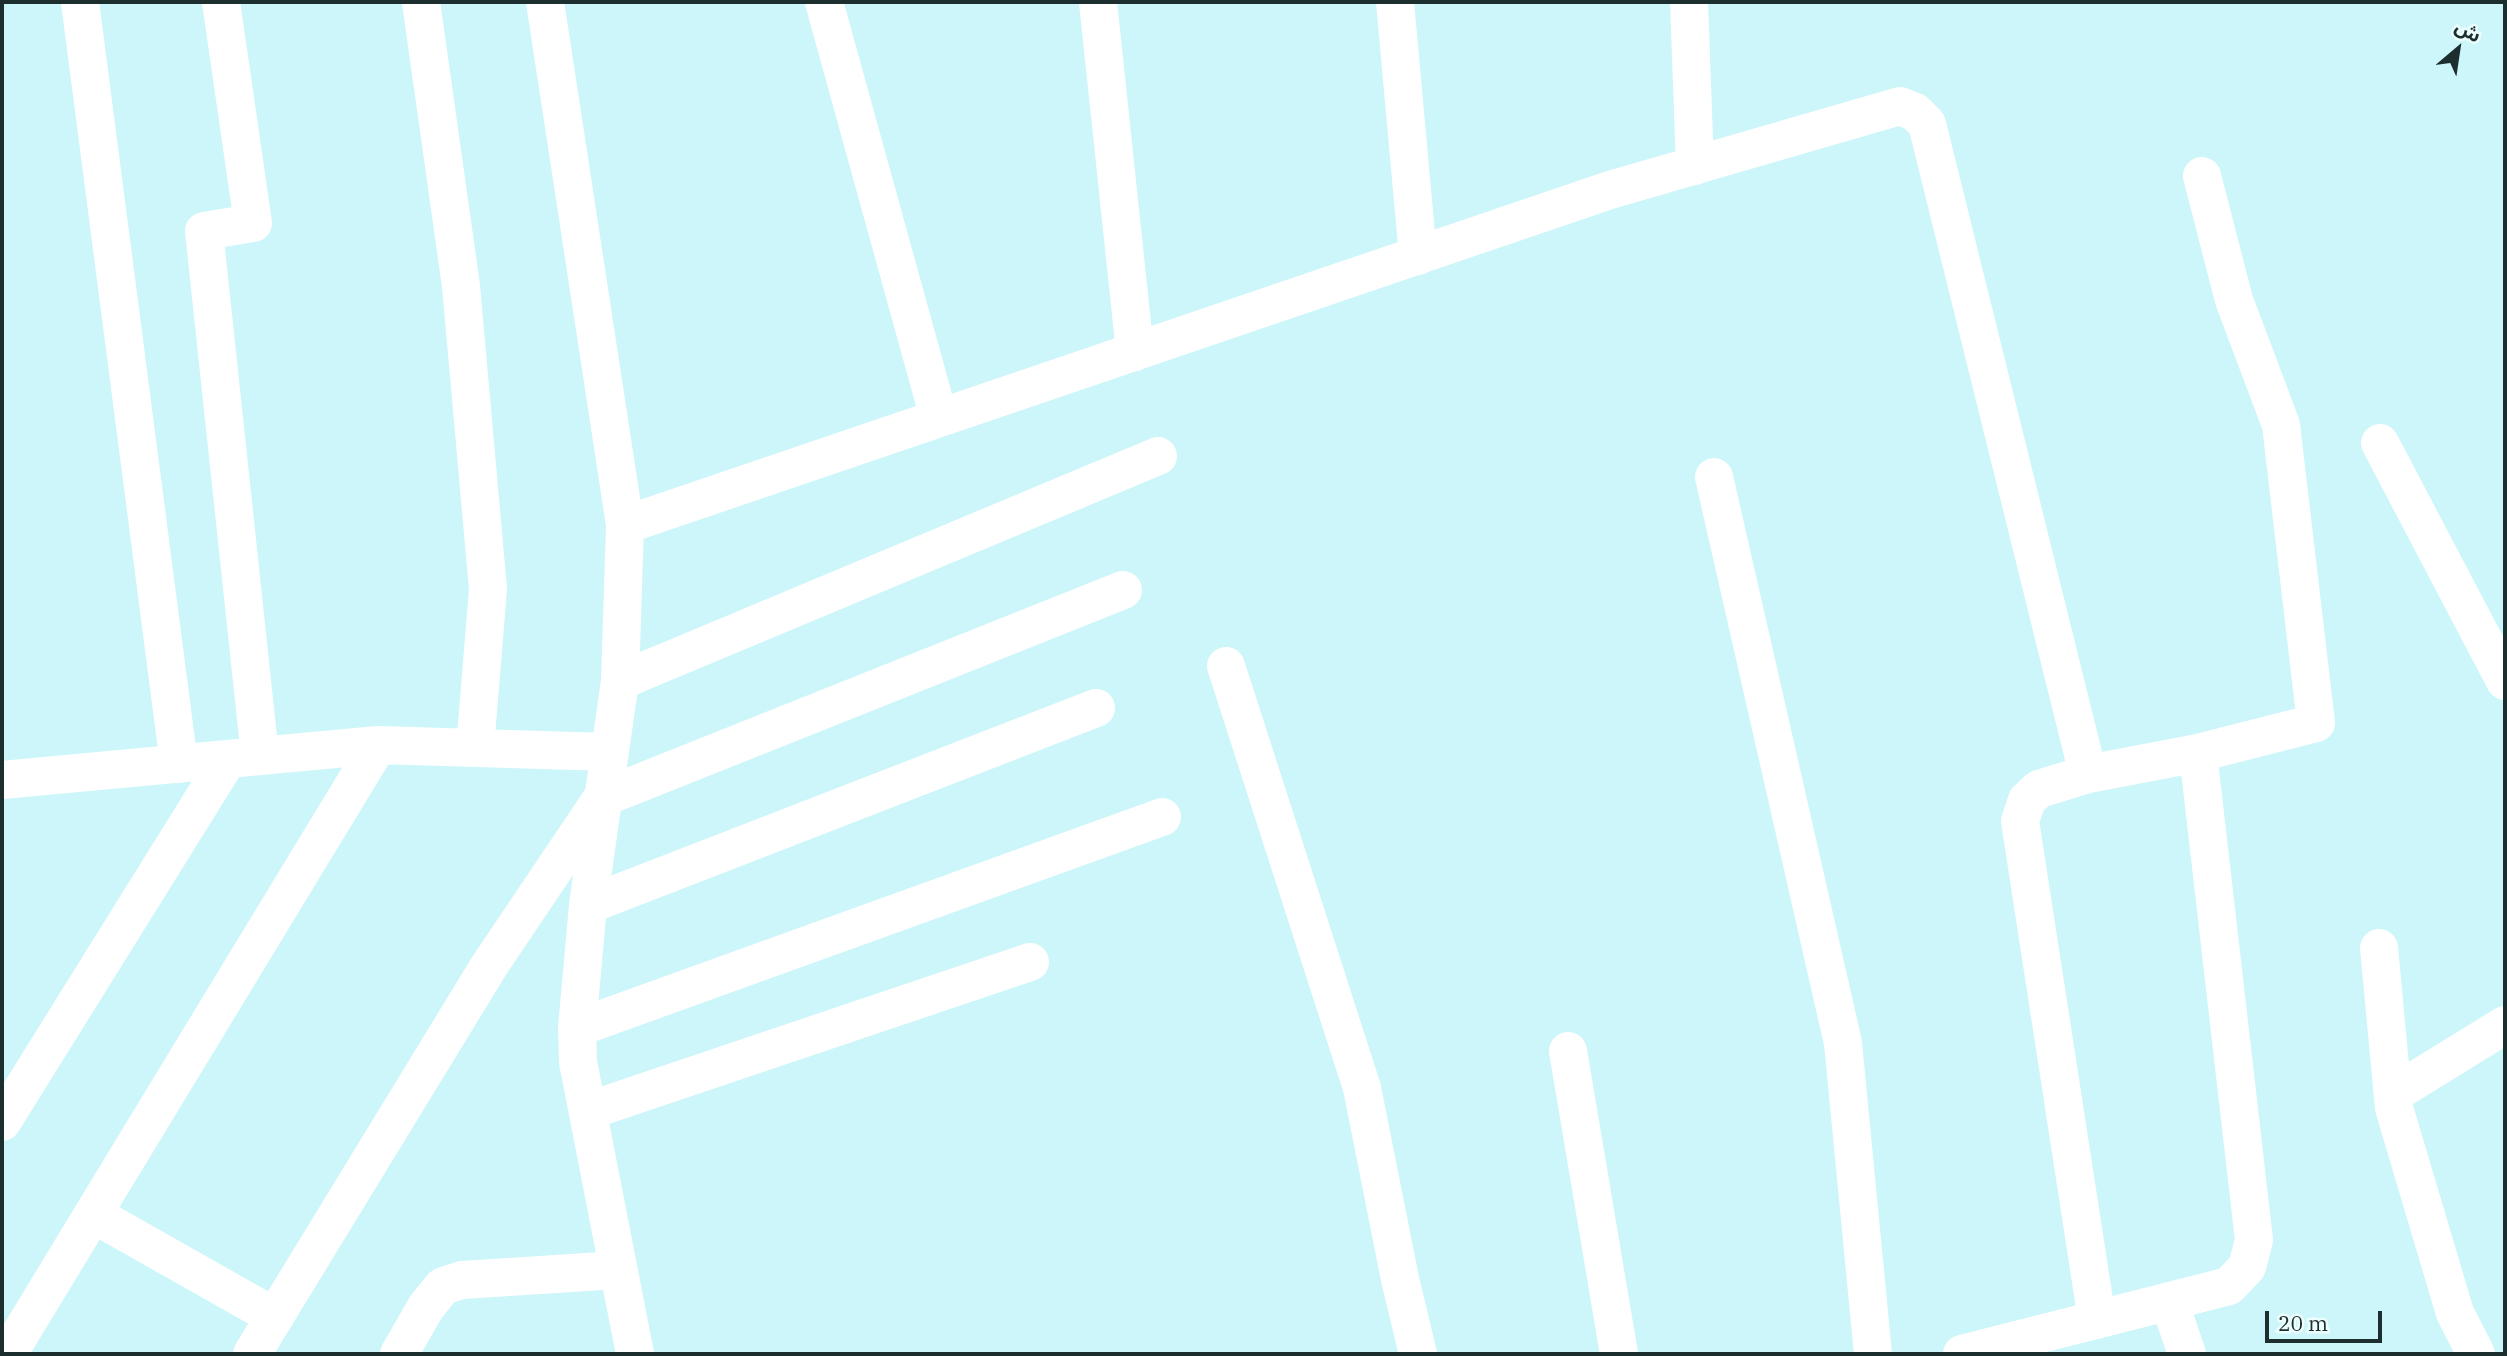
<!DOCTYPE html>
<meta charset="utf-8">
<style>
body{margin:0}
#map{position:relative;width:2507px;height:1356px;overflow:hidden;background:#ccf6f9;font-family:"IBM Plex Serif","Noto Sans Arabic",serif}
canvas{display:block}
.frame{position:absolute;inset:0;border:4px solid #1d2e2f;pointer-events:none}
.north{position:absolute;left:2423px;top:14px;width:70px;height:70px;-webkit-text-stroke:5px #edfeff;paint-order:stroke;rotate:29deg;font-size:19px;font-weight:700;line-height:28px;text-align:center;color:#1d2e2f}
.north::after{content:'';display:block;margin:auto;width:24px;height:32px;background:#1d2e2f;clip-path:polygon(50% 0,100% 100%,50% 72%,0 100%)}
.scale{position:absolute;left:2265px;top:1311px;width:117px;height:32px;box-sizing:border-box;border:4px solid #1d2e2f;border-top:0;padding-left:9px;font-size:21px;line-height:24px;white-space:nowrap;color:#1d2e2f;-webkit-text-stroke:5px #edfeff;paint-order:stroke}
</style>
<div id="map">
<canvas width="2507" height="1356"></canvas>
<div class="frame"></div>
<div class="north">ش</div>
<div class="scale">20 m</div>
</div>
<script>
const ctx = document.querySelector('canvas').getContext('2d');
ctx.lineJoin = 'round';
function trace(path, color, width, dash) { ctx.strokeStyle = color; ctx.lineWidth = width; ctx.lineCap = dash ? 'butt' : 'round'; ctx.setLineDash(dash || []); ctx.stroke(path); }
const minor = new Path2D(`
 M80,2L179,764
 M221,2L253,223L204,231L260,756
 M421,2L461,286L488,589L475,748
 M545,2L625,525L620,681L588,905L577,1028L578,1062L635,1354
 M824,2L939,418
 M1098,2L1135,352
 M1395,2L1418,256
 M1689,2L1695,166
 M2380,443L2505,681
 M1714,477L1843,1043L1873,1354
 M625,525L1610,190L1900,106L1915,112L1927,124L2088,774
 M1226,666L1362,1088L1400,1279L1418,1354
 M620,681L1158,456
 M2,780L378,745L609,752
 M588,905L1096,708
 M2379,948L2394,1108L2455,1313L2476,1354
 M577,1028L1162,817
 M1568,1051L1619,1354
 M2393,1094L2505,1025
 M588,1111L1030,962
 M2,1122L228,759
 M93,1214L275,1317
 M2169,1301L2187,1354
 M2097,1320L2020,821L2027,800L2039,789L2088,774L2198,753L2316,723L2281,425L2234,300L2202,176
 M8,1354L378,745
 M252,1354L489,966L602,798L1123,590
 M399,1354L426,1307L443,1286L462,1280L618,1270
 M1962,1354L2229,1286L2247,1267L2254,1240L2198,753`);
trace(minor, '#fff', 38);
</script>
